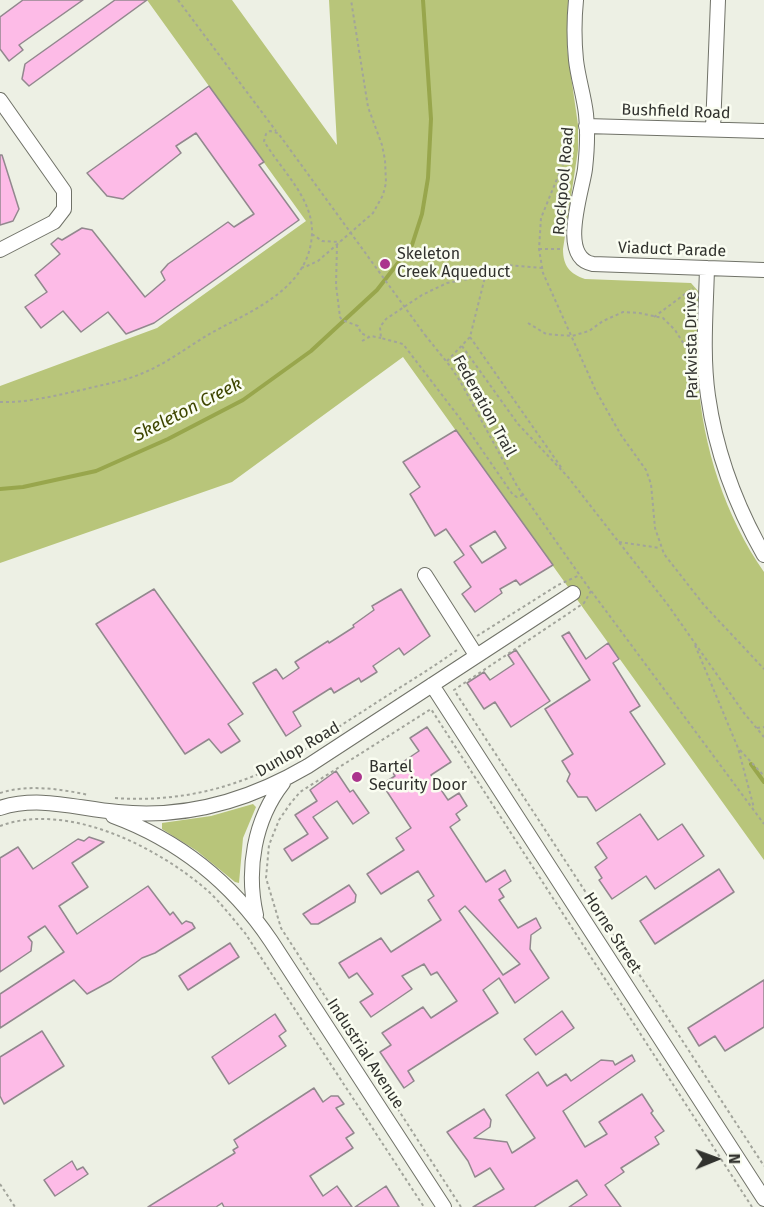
<!DOCTYPE html>
<style>
body{margin:0}
#map{position:relative;width:764px;height:1207px;overflow:hidden;background:#edf0e4;font-family:"Fira Sans",sans-serif}
canvas{display:block}
.north{position:absolute;left:686px;top:1129px;width:60px;height:60px;-webkit-text-stroke:4px #fafdf1;paint-order:stroke;rotate:89deg;font-size:16px;font-weight:700;line-height:24px;text-align:center;color:#31322e}
.north::after{content:'';display:block;margin:auto;width:21px;height:27px;background:#31322e;clip-path:polygon(50% 0,100% 100%,50% 72%,0 100%)}
</style>
<div id="map">
<canvas width="764" height="1207"></canvas>
<div class="north">N</div>
</div>
<script>
const ctx = document.querySelector('canvas').getContext('2d');
ctx.lineJoin = 'round';
function fill(path, color) { ctx.fillStyle = color; ctx.fill(path, 'evenodd'); }
function trace(path, color, width, dash) { ctx.strokeStyle = color; ctx.lineWidth = width; ctx.lineCap = dash ? 'butt' : 'round'; ctx.setLineDash(dash || []); ctx.stroke(path); }
function label(font, color, halo, rows, align = 'center') {
  ctx.font = font + ' "Fira Sans",sans-serif'; ctx.lineWidth = 5; ctx.setLineDash([]); ctx.textBaseline = 'middle'; ctx.strokeStyle = halo; ctx.fillStyle = color; for (const [text, x, y, turn = 0] of rows) {
    ctx.save(); ctx.translate(x, y); ctx.rotate((+turn || 0) * Math.PI / 180); ctx.textAlign = isNaN(turn) ? turn : align; if (halo) ctx.strokeText(text, 0, 0); ctx.fillText(text, 0, 0); ctx.restore();
  }
}
const green = new Path2D(`
 M147,0H232L337,145L329,0H568L567,48L578,125V150L563,249C563,266 570,274 585,279L691,283L699,292C698,321 696,350 698,379C703,447 725,516 764,572V860L403,357L232,482L0,563V386L157,328L306,221Z
 M253,804L256,807L243,838L239,883L235,882L197,851L162,829V823L211,816Z`);
const stream = new Path2D(`
 M0,489L23,487L96,471L168,439L243,400L311,351L377,290L412,245L422,214L428,178L431,119L423,0
 M751,764L764,782`);
const building = new Path2D(`
 M23,0H83L19,45L23,50L9,61L0,49V17Z
 M115,0H147L29,86L22,79L25,64Z
 M209,86L264,162L259,165L299,220L154,323L126,334L108,312L81,332L63,311L41,328L25,307L47,292L35,275L60,254L51,244L58,238L62,240L82,228L92,230L145,297L165,280L161,272L168,264L228,222L234,227L254,214L196,133L176,146L181,153L123,199L107,196L87,173Z
 M0,155H2L19,209L13,221L0,225Z
 M456,430L553,565L520,585L516,580L500,589L502,593L475,612L462,594L471,587L454,562L464,555L446,529L435,536L410,494L420,487L403,462ZM495,531L506,548L482,563L470,546Z
 M154,589L243,714L228,724L240,741L221,753L209,739L185,754L96,624Z
 M401,589L430,636L404,655L399,648L373,666L377,672L361,682L359,678L334,693L331,688L293,712L301,726L286,736L253,683L276,669L283,679L299,668L295,662L328,641L329,643L354,627L353,625L374,610L372,606Z
 M569,632L586,659L608,643L619,659L613,663L640,706L630,712L665,764L596,811L587,797H578L567,781L570,774L562,761L573,754L545,709L590,680L562,636Z
 M516,650L550,701L511,727L495,702L484,709L467,683L484,672L490,680L514,664L508,655Z
 M427,727L451,762L431,775L448,800L459,793L467,806L456,814L460,820L450,827L486,882L505,870L511,881L499,889L504,897L499,900L518,928L536,918L541,928L531,935L530,949L549,978L515,1003L499,978L483,990L498,1013L408,1071L414,1081L404,1088L380,1052L391,1045L382,1033L423,1007L431,1018L457,1001L437,972L431,975L424,964L402,976L412,989L371,1017L360,1002L373,994L357,973L349,978L339,963L381,938L391,952L441,920L428,900L434,896L418,871L381,894L367,874L404,850L396,838L411,828L382,784L395,776L391,770L419,751L410,738ZM465,906L520,964L503,975L459,911Z
 M336,771L350,792L353,790L369,813L353,824L337,801L313,817L328,838L292,861L284,849L308,834L295,815L317,801L310,790Z
 M640,814L658,840L682,824L704,856L655,889L646,876L612,899L599,880L602,878L595,867L607,858L597,843Z
 M89,837L104,842L72,863L88,887L59,906L77,934L148,886L170,915L173,912L182,924L186,921L192,923L195,928L155,953L142,958L111,981L87,994L74,980L0,1028V994L64,952L45,926L28,937L32,942L31,951L0,972V858L18,847L33,869L78,839L84,841Z
 M719,869L734,892L655,944L640,921Z
 M349,885L356,895L355,902L318,924H311L303,914Z
 M230,943L239,957L188,990L179,976Z
 M764,980V1027L725,1051L715,1036L699,1046L688,1028Z
 M562,1011L574,1028L536,1055L524,1039Z
 M275,1014L286,1031L279,1036L286,1046L229,1084L212,1057Z
 M42,1031L64,1066L4,1104L0,1096V1057Z
 M632,1055L635,1061L563,1111L585,1147L607,1134L599,1122L642,1094L653,1111L651,1113L664,1131L655,1137L659,1144L621,1168L624,1172L605,1185L621,1207H569L587,1195L577,1180L534,1207H473L504,1189L490,1168L475,1177L468,1161L447,1132L484,1109L491,1120L490,1127L474,1138L507,1142L512,1153L535,1138L506,1095L538,1072L547,1086L566,1074L571,1081L601,1060L613,1061L615,1065Z
 M314,1088L323,1102L331,1096H338L344,1104L336,1108L354,1133L346,1138L353,1148L310,1176L323,1196L337,1186L352,1207H224L222,1203L216,1207H148L235,1153L233,1150L238,1147L234,1140Z
 M72,1161L77,1170L83,1167L88,1174L55,1196L44,1180Z
 M386,1186L399,1207H355Z`);
const path = new Path2D(`
 M178,0L276,131
 M573,128L568,152L541,218L539,249L543,273L596,391L621,435L646,470L651,484L655,528L664,554L704,605L764,669
 M312,234L322,241L340,242
 M337,245L336,285L340,317L342,320L358,326L361,333L369,337
 M539,249H563
 M301,268L307,266L318,261L373,213L383,195L386,183L385,160L382,145L368,107L351,0
 M654,317L693,288
 M528,323L546,334L572,336L589,331L603,321L623,312L639,313L663,318L675,330L689,352
 M425,335L450,366L460,381L517,486L586,584L764,824
 M470,337L563,470
 M362,341L371,336L381,338
 M462,346L518,424L568,477L668,605L744,713L764,737
 M447,361L470,337L486,273
 M0,402C29,403 57,395 86,389C105,384 125,381 143,373C165,364 185,349 206,336C247,312 310,291 312,233C313,198 281,170 264,141L266,134L270,131L278,133L329,203
 M523,495L517,497L513,495L462,421L403,344L381,338L380,327L386,319L422,295L447,283L469,279L506,265L542,268
 M619,542L660,548
 M591,591L584,603L454,690L764,1166
 M477,636L558,585L580,575
 M695,645L738,748L754,808
 M757,728L764,727
 M740,750L764,776
 M0,793C29,784 60,789 89,795
 M115,798C182,803 247,786 304,750C324,737 344,723 365,710C395,690 428,671 457,650
 M0,826C67,801 158,847 208,891C222,904 233,919 245,933L424,1207
 M0,1184L15,1207
 M461,1207L281,928L266,878L269,845L279,820L290,804L300,792L431,709L752,1207`);
const minor = new Path2D(`
 M576,0C574,20 574,40 576,60C578,78 584,96 586,114C588,132 587,151 585,169C582,192 558,258 593,264L764,270
 M0,100L64,191V209L54,222L0,250
 M586,126L764,131
 M713,129L718,0
 M707,268C706,310 702,354 708,396C716,452 736,506 764,555
 M425,575L476,655
 M432,685L764,1199
 M0,808C40,795 78,809 118,812C185,819 250,800 308,766L573,593
 M113,816C178,840 232,883 271,941L444,1207
 M256,915C246,870 254,820 283,783`);
const pathBridge = new Path2D(`
 M329,203L425,335`);
const markers = [
 [385,264,6,"#ab358d"],
 [357,777,6,"#ab358d"]
];
const streetNames = [
 ["Bushfield Road",676,112,2],
 ["Rockpool Road",564,181,-85],
 ["Viaduct Parade",672,250,2],
 ["Parkvista Drive",692,345,-91],
 ["Federation Trail",484,406,61],
 ["Dunlop Road",298,750,-30],
 ["Horne Street",612,933,57],
 ["Industrial Avenue",365,1054,57]
];
const poiNames = [
 ["Skeleton",397,255],
 ["Creek Aqueduct",397,273],
 ["Bartel",369,768],
 ["Security Door",369,786]
];
const waterNames = [
 ["Skeleton Creek",188,410,-27]
];
fill(green, '#b8c57a');
trace(stream, '#98a64c', 4);
fill(building, '#fdbbe7');
trace(building, '#92888e', 1.5);
trace(minor, '#707268', 16);
trace(path, '#a2a49b', 2, [3, 3]);
trace(minor, '#fff', 14);
trace(pathBridge, '#a2a49b', 2, [3, 3]);
for (const [x, y, r, color] of markers) { const dot = new Path2D(); dot.arc(x, y, r, 0, 2 * Math.PI); ctx.fillStyle = color; ctx.fill(dot); trace(dot, '#fafdf1', 2); }
label('16px', '#31322e', '#fafdf1', streetNames);
label('16px', '#31322e', '#fafdf1', poiNames, 'left');
label('italic 18px', '#3e4600', '#fafdf1', waterNames);
</script>
